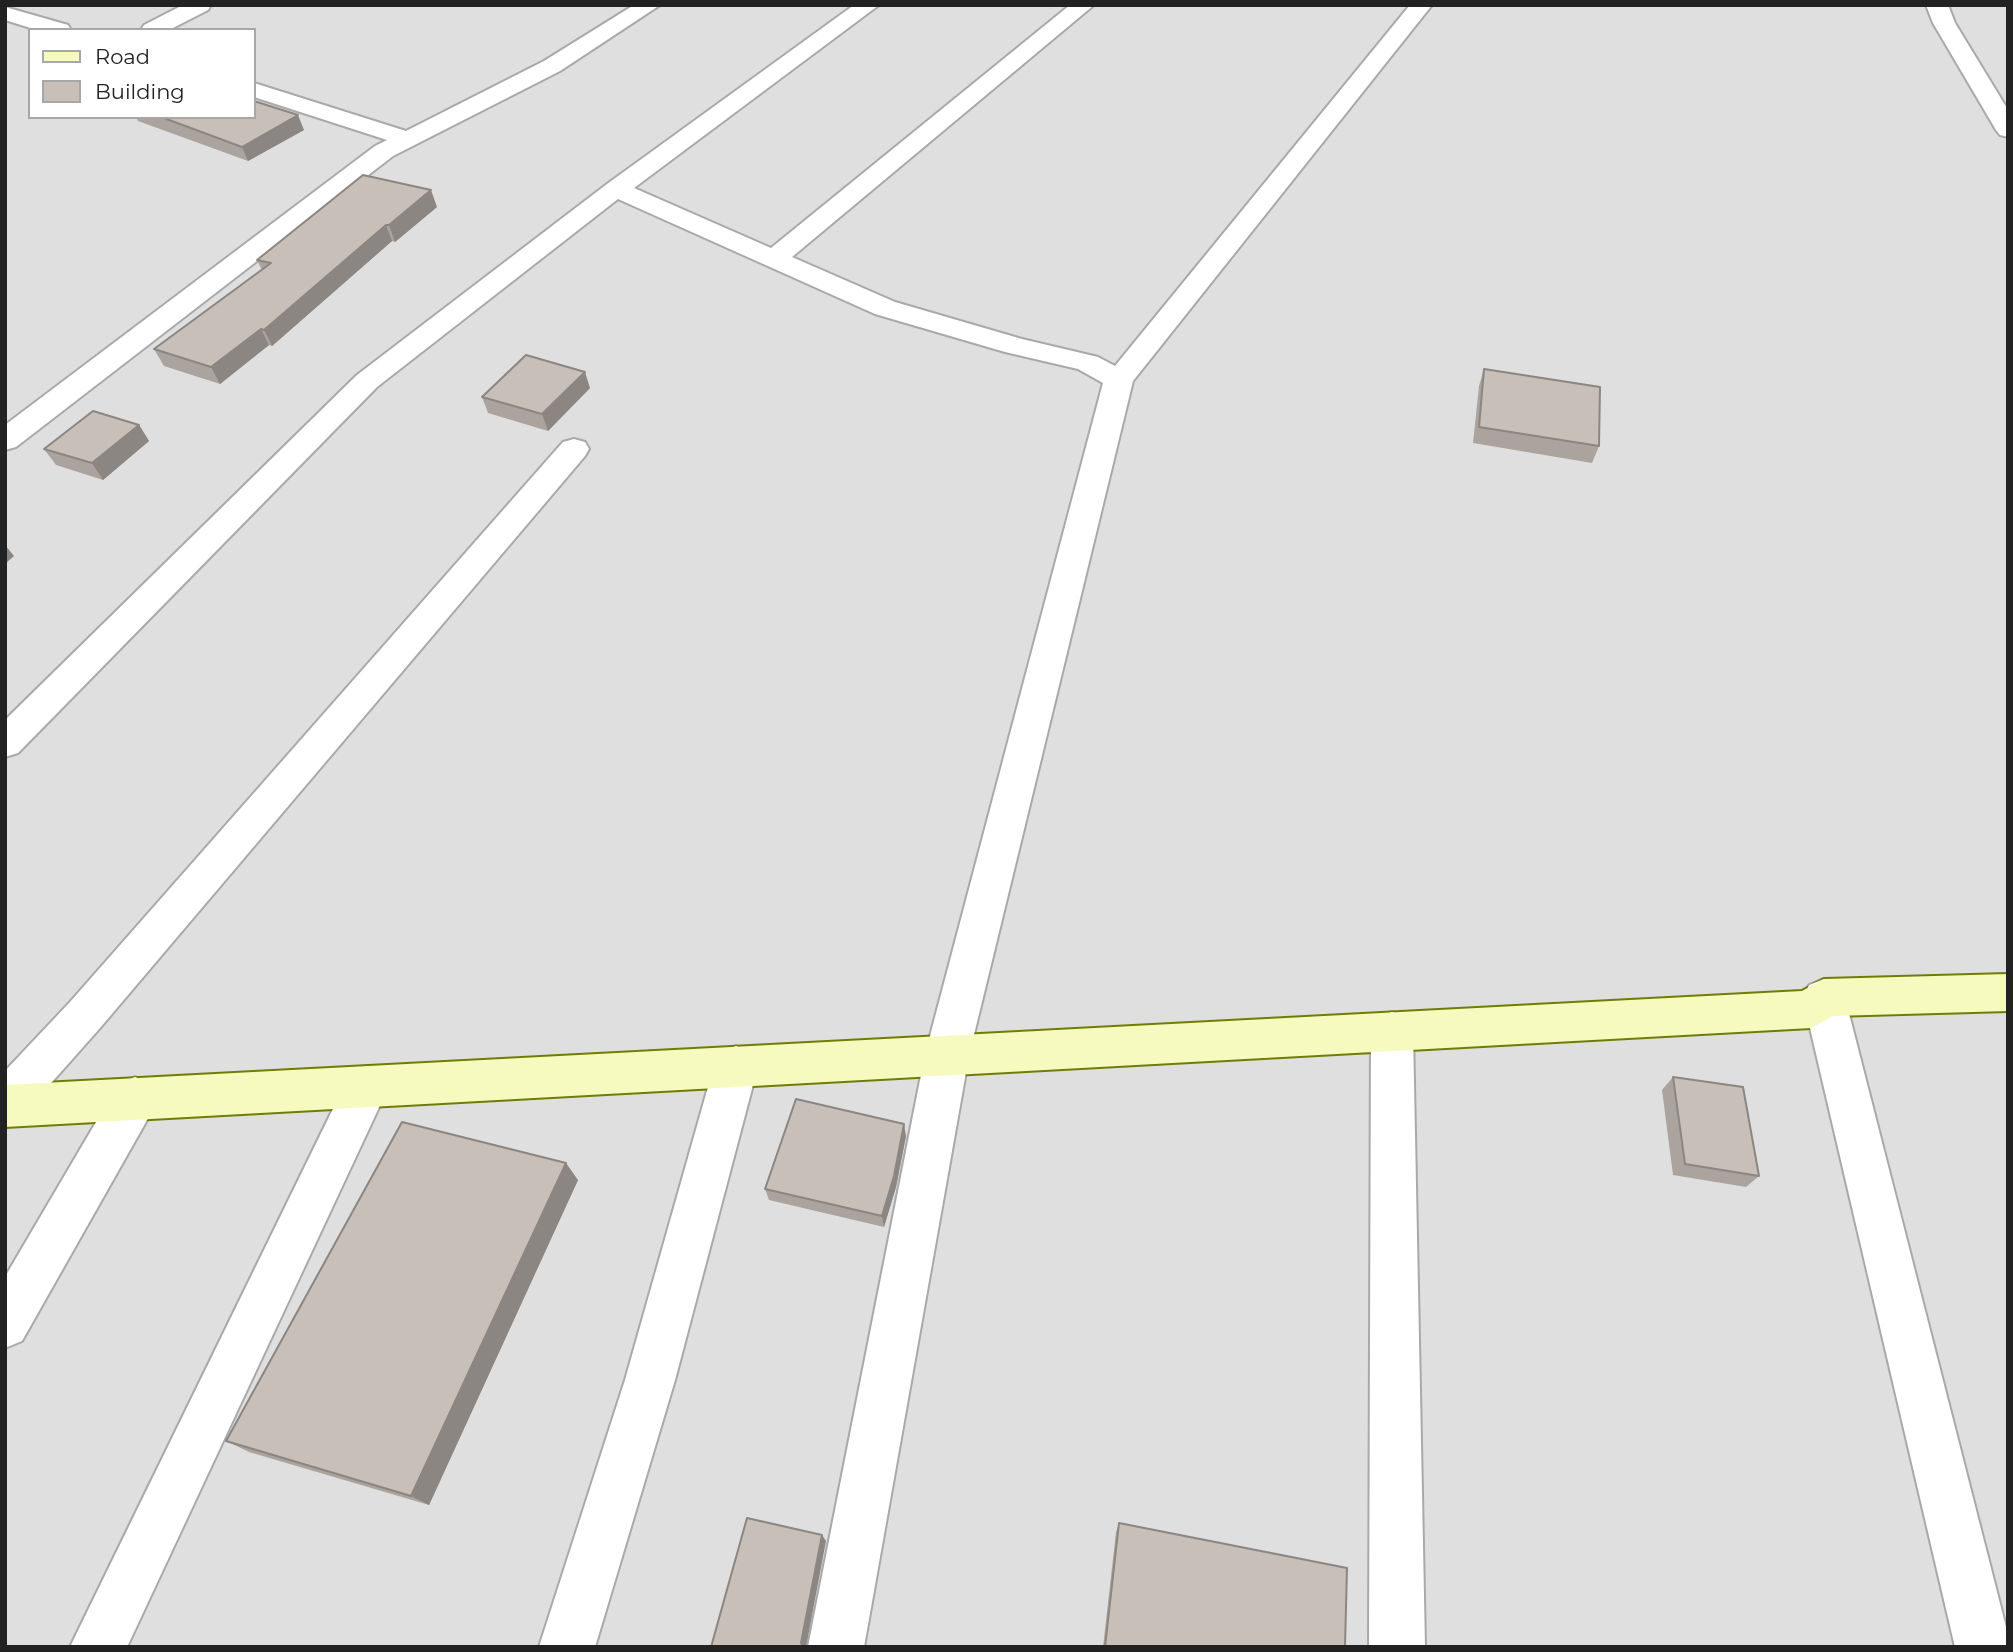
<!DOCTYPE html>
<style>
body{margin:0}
#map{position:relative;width:2013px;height:1652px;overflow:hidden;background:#f2efe9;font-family:Montserrat,sans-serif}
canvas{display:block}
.frame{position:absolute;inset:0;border:7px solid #222;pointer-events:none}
.legend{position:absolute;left:28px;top:28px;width:228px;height:91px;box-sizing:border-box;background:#fff;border:2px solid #a7a7a7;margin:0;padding:9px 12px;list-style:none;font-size:21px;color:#222}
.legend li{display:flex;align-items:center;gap:14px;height:35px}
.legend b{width:35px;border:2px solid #a7a7a7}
</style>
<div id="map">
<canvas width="2013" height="1652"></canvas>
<div class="frame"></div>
<ul class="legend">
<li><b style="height:9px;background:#f7fabf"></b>Road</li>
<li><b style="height:19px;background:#c7bfb8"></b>Building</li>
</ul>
</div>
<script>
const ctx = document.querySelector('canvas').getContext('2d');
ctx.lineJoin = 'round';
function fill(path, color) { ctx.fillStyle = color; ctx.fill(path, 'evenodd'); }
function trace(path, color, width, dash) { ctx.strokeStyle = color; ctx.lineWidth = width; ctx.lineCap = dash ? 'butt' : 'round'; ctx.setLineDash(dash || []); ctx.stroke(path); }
const residential = new Path2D(`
 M5,5H2008V1647H5ZM30,30H254V117H30Z`);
const street = new Path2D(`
 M183,5H211L208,10L169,30H141L144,25Z
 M634,5H660L560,71L393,156L16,447L5,450V425L375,146L387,140L254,97V83L406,131L544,61Z
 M854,5H879L634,188L771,248L1070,5H1094L792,257L895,302L1022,339L1098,357L1115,366L1410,5H1432L1133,381L969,1055L864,1647H808L925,1055L1103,383L1078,369L1005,352L875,314L618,199L377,387L18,753L5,757V720L357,375L607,184Z
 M1926,5H1948L1955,23L2008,110V137L2000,135L1996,130L1933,23Z
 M5,7L68,25L71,30H37L5,20Z
 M574,439L585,442L589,449L585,456L100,1028L21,1117L5,1122V1071L70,1002L563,442Z
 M1824,979L1839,985L1845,998L2008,1635V1647H1955L1803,998L1809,985Z
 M1392,1012L1407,1017L1413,1031L1425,1647H1369L1371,1031L1377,1017Z
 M736,1046L751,1052L758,1066L675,1380L595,1647H539L625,1380L714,1066L721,1052Z
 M367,1066L383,1072L389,1086L127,1647H70L351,1072Z
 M135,1077L151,1083L157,1098L151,1113L22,1341L5,1348V1277L119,1083Z`);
const secondary = new Path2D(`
 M2008,974V1011L1833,1016L1811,1028L5,1127V1085L1802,991L1824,979Z`);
const wall = new Path2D(`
 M136,117H254L304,130L248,161L138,121Z
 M437,207L395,242L392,241L272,346L269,345L220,384L164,366L154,349L262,270L257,260Z
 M1484,369L1599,446L1592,463L1473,443L1479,386Z
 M590,388L548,431L488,413L482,397Z
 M139,425L149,441L103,480L56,465L44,449Z
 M1673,1077L1759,1176L1746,1187L1673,1175L1662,1090Z
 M906,1136L896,1187L884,1227L769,1200L765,1189Z
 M578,1180L429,1505L249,1452L226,1441Z
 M1119,1523L1345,1647H1103L1116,1532Z`);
const shadedWall = new Path2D(`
 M298,115L304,130L248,161L242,147Z
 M431,190L437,207L395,242L389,225Z
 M386,225L392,241L272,346L264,330Z
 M261,329L269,345L220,384L211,367Z
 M585,372L590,388L548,431L542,414Z
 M139,425L149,441L103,480L92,463Z
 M5,545L14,556L5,564Z
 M904,1124L906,1136L896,1187L884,1227L882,1216Z
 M566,1163L578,1180L429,1505L411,1496Z
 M822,1535L826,1541L806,1647L803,1646L801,1643Z`);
const building = new Path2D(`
 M254,101L298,115L242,147L161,117H254Z
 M363,175L431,190L389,225H386L264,330L261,329L211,367L154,349L271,263L257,260Z
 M526,355L585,372L542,414L482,397Z
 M1484,369L1600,387L1599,446L1479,427Z
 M93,411L139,425L92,463L44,449Z
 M1673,1077L1743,1087L1759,1176L1685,1164Z
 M796,1099L904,1124L894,1176L882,1216L765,1189Z
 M402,1122L566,1163L411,1496L226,1441Z
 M747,1518L822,1535L801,1643L803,1646L812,1647H711Z
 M1119,1523L1347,1568L1345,1647H1105Z`);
fill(residential, '#e0dfdf');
trace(street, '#a9a9a9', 4);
trace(secondary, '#707d05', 4);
fill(street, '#fff');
fill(secondary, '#f7fabf');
fill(wall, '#aba49e');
fill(shadedWall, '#8b8681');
fill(building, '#c7bfb8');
trace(building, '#8b8681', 2);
</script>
